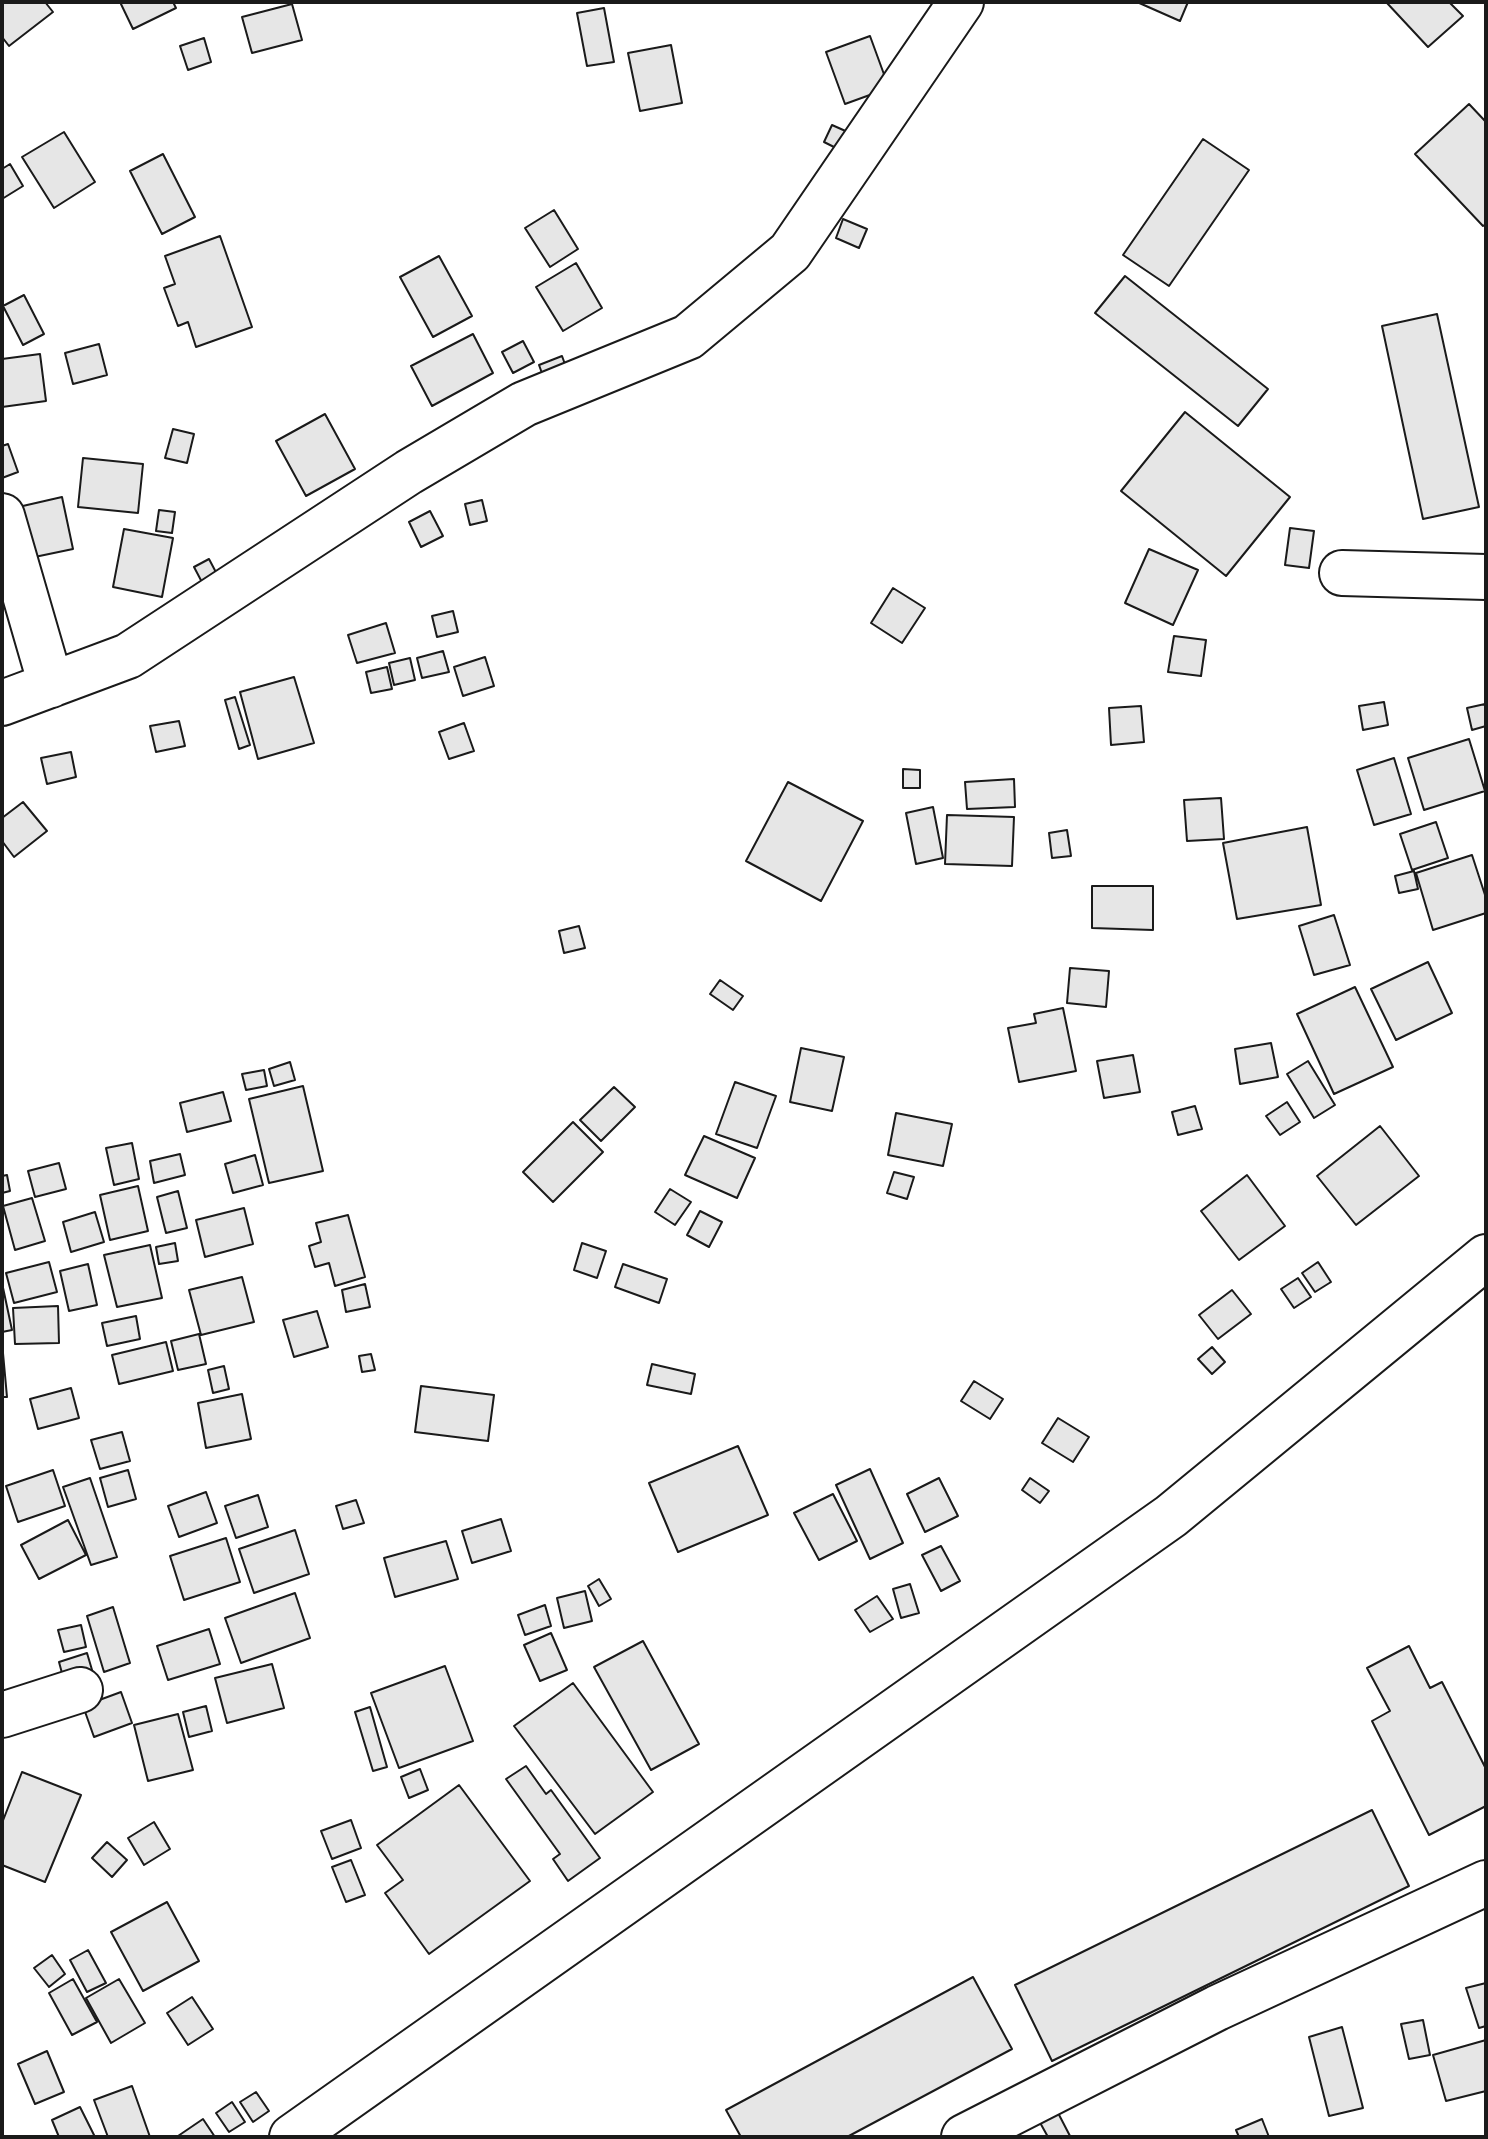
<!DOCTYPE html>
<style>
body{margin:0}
#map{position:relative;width:1488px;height:2139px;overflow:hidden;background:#fff;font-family:Helvetica,sans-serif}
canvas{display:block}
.frame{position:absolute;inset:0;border:4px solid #1a1a1a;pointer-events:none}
</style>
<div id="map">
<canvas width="1488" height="2139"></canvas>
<div class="frame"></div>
</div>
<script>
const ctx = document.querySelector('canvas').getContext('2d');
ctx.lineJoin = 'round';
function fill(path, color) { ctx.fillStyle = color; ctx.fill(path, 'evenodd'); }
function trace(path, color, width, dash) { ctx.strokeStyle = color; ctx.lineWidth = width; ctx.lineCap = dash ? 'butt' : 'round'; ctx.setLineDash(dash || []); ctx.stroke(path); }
const building = new Path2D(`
 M2,2H45L53,12L9,46L2,37Z
 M120,2H173L176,8L133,29Z
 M1137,2H1188L1180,21Z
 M1449,2L1463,16L1428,47L1387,3Z
 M292,4L302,40L252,53L242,17Z
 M604,8L614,62L587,66L577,13Z
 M870,36L889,88L845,104L826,52Z
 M204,38L211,62L188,70L180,46Z
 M671,45L682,103L640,111L628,53Z
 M1469,104L1486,122V224L1483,226L1415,154Z
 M832,125L850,133L842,151L824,142Z
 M64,132L95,182L54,208L22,157Z
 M1203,139L1249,170L1169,286L1123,255Z
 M163,154L195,217L162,234L130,171Z
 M10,164L23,186L2,199V169Z
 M554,210L578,249L550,267L525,228Z
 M843,219L867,229L859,248L836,238Z
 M220,236L252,327L196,347L188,322L178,326L164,288L175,284L165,256Z
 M439,256L472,316L433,337L400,277Z
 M576,263L602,308L563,331L536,287Z
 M1125,276L1268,389L1238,426L1095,313Z
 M24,295L44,334L23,345L3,306Z
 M1437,314L1479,507L1423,519L1382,326Z
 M473,334L493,373L432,406L411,366Z
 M523,341L534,362L513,373L502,352Z
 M99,344L107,375L73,384L65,353Z
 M40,354L46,401L2,407V359Z
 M562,356L570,378L547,387L539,365Z
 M1185,412L1290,497L1226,576L1121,491Z
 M325,414L355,469L306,496L276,441Z
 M173,429L194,434L187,463L165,458Z
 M8,444L18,472L2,478V446Z
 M83,458L143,464L138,513L78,507Z
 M62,497L73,549L25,559L14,508Z
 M482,500L487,521L470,525L465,504Z
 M159,510L175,512L172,533L156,531Z
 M430,511L443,536L421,547L409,522Z
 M1290,528L1314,531L1309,568L1285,565Z
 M124,529L173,538L162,597L113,587Z
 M1149,549L1198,570L1173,625L1125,603Z
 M209,559L219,578L204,586L194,567Z
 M893,588L925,608L902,643L871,623Z
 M453,611L458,632L437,637L432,616Z
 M386,623L395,653L357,663L348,635Z
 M1174,636L1206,640L1201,676L1168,672Z
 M443,651L449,672L422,678L417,658Z
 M485,657L494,686L463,696L454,667Z
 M410,658L415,680L394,685L389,663Z
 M387,667L392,689L371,693L366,672Z
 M294,677L314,743L258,759L240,692Z
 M235,697L250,745L239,749L225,700Z
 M1384,702L1388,725L1363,730L1359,706Z
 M1485,704L1486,726L1472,730L1467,708Z
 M1141,706L1144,742L1111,745L1109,708Z
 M179,721L185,746L156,752L150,726Z
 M464,723L474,751L449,759L439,732Z
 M1469,739L1485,791L1424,810L1408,758Z
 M71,752L76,777L47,784L41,758Z
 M1394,758L1411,814L1374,825L1357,770Z
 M903,769L920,770V788H903Z
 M1014,779L1015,807L967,809L965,782Z
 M788,782L863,821L821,901L746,861Z
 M1221,798L1224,839L1187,841L1184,800Z
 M23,802L47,831L14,857L2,841V818Z
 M933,807L943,858L916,864L906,813Z
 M947,815L1014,817L1012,866L945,864Z
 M1436,822L1448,858L1412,870L1400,834Z
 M1307,827L1321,905L1237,919L1223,843Z
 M1067,830L1071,856L1052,858L1049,833Z
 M1472,855L1486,898V913L1433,930L1416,873Z
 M1414,871L1418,889L1399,893L1395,876Z
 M1092,886H1153V930L1092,928Z
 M1334,915L1350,965L1314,975L1299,926Z
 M579,926L585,948L564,953L559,931Z
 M1428,962L1452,1013L1396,1040L1371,989Z
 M1070,968L1109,971L1106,1007L1067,1003Z
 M720,980L743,996L733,1010L710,994Z
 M1355,987L1393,1067L1334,1094L1297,1014Z
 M1063,1008L1076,1071L1019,1082L1008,1028L1036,1023L1034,1014Z
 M1271,1043L1278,1077L1240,1084L1235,1049Z
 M801,1048L844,1057L832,1111L790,1102Z
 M1133,1055L1140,1092L1104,1098L1097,1061Z
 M1308,1061L1335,1105L1314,1118L1287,1074Z
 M290,1062L295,1080L274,1086L269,1069Z
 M264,1070L267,1086L246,1090L242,1074Z
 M735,1082L776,1096L757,1148L716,1134Z
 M303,1086L323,1171L269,1183L249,1099Z
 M614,1087L635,1107L601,1141L580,1120Z
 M223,1092L231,1121L187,1132L180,1103Z
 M1287,1102L1300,1122L1280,1135L1266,1116Z
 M1195,1106L1202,1129L1178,1135L1172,1112Z
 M896,1113L952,1124L943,1166L888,1155Z
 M573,1122L603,1152L553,1202L523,1172Z
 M1380,1126L1419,1176L1356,1225L1317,1176Z
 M704,1136L755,1158L737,1198L685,1175Z
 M132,1143L139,1179L114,1185L106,1148Z
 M180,1154L185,1175L154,1183L150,1161Z
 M255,1155L263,1185L233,1193L225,1164Z
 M59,1163L66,1189L35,1197L28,1171Z
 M894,1172L914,1177L907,1199L887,1193Z
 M7,1175L10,1191L2,1193V1176Z
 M1247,1175L1285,1226L1239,1260L1201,1211Z
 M138,1186L148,1231L110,1240L100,1195Z
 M670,1189L691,1202L675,1225L655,1212Z
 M178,1191L187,1228L166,1233L157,1197Z
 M32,1198L45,1241L15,1250L3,1206Z
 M244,1208L253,1244L205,1257L196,1220Z
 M700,1211L722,1222L709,1247L687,1235Z
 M95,1212L104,1242L71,1252L63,1222Z
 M348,1215L365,1277L335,1286L329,1263L315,1267L309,1246L321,1242L316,1223Z
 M175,1243L178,1261L159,1264L156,1247Z
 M582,1243L606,1251L597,1278L574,1270Z
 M150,1245L162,1298L117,1307L104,1255Z
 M49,1262L57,1292L14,1303L6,1273Z
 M1318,1262L1331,1282L1315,1292L1302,1273Z
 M88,1264L97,1305L69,1311L60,1271Z
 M623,1264L667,1279L659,1303L615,1287Z
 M242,1277L254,1322L201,1335L189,1290Z
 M1298,1278L1311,1297L1294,1308L1281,1289Z
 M2,1283L12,1330L2,1332Z
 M365,1284L370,1307L346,1312L342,1290Z
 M1232,1290L1251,1314L1218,1339L1199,1315Z
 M58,1306L59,1343L15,1344L13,1308Z
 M317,1311L328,1347L294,1357L283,1320Z
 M136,1316L140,1339L107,1346L102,1323Z
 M199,1334L206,1364L178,1370L171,1341Z
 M2,1342L7,1397H2Z
 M166,1342L173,1371L119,1384L112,1355Z
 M1212,1347L1225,1362L1212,1374L1198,1359Z
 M371,1354L375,1370L362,1372L359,1356Z
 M652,1364L695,1374L691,1394L647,1385Z
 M224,1366L229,1389L213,1393L208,1370Z
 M974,1381L1003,1399L990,1419L961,1401Z
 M421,1386L494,1395L488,1441L415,1432Z
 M71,1388L79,1418L38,1429L30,1399Z
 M242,1394L251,1439L206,1448L198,1403Z
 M1058,1418L1089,1437L1073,1462L1042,1443Z
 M122,1432L130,1461L100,1469L91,1440Z
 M738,1446L768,1515L678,1552L649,1483Z
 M870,1469L903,1543L870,1559L836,1485Z
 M53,1470L65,1506L18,1522L6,1486Z
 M128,1470L136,1499L108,1507L100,1478Z
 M90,1478L117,1557L91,1565L63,1487Z
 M939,1478L958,1516L925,1532L907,1494Z
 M1030,1478L1049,1491L1040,1503L1022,1490Z
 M206,1492L217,1523L179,1537L168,1506Z
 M833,1494L857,1541L819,1560L794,1513Z
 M258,1495L268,1527L236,1538L225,1506Z
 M356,1500L364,1523L343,1529L336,1506Z
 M501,1519L511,1551L472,1563L462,1531Z
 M68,1520L86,1555L39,1579L21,1545Z
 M295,1530L309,1574L254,1593L239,1549Z
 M226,1538L240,1582L184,1600L170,1556Z
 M446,1541L458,1579L395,1597L384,1558Z
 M941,1546L960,1581L941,1591L922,1555Z
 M599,1579L611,1599L599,1606L588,1586Z
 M910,1584L919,1613L901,1618L893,1589Z
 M585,1591L592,1621L564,1628L557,1598Z
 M295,1593L310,1638L241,1663L225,1618Z
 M877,1596L893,1619L870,1632L855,1610Z
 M545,1605L551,1626L525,1635L518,1615Z
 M113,1607L130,1663L104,1672L87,1616Z
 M81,1625L86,1647L64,1652L58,1630Z
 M209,1629L220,1664L168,1680L157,1646Z
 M551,1633L567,1670L540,1681L524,1645Z
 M643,1641L699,1744L651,1770L594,1667Z
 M1409,1646L1430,1688L1442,1682L1486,1769V1806L1429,1835L1372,1721L1390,1711L1367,1668Z
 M87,1653L95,1680L66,1688L59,1662Z
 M272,1664L284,1708L227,1723L215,1678Z
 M445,1666L473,1741L399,1768L371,1693Z
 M573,1683L653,1792L595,1834L514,1726Z
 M121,1692L132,1723L94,1737L83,1706Z
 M206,1706L212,1731L189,1737L183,1712Z
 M370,1707L387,1767L373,1771L355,1712Z
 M178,1714L193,1770L148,1781L134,1725Z
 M526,1766L546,1794L551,1790L600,1858L568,1881L553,1859L560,1854L506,1779Z
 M420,1769L428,1790L409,1798L401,1777Z
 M22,1772L81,1795L45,1882L2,1865V1823Z
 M459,1785L530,1881L429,1954L385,1893L403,1880L377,1845Z
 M1372,1810L1409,1886L1052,2061L1015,1985Z
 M351,1820L361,1848L332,1859L321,1831Z
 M154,1822L170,1849L144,1865L128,1838Z
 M107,1842L127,1860L112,1877L92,1858Z
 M351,1860L365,1895L346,1902L332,1867Z
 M167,1902L199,1961L143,1991L111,1932Z
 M88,1950L106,1983L87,1992L70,1960Z
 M52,1955L65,1974L49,1987L34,1968Z
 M973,1977L1012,2049L847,2137H741L726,2110Z
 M73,1979L97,2022L72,2035L49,1993Z
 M119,1979L145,2023L111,2043L86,1998Z
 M1486,1983V2026L1479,2028L1466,1988Z
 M192,1997L213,2029L188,2045L167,2013Z
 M1423,2020L1430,2055L1409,2059L1401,2024Z
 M1342,2027L1363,2108L1329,2116L1309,2037Z
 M1486,2040V2091L1446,2101L1433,2055Z
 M47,2051L64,2092L35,2104L18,2064Z
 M132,2086L150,2137H108L94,2100Z
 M256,2092L269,2111L253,2122L240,2102Z
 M232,2102L245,2122L229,2132L216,2113Z
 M80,2107L95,2137H59L52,2120Z
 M1056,2109L1070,2136L1069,2137H1048L1038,2119Z
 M203,2119L215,2137H179L178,2136Z
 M1262,2119L1269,2137H1239L1236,2130Z`);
const minor = new Path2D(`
 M2,516L51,685
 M1342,573L1486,577
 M2,703L128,656L409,472L524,404L688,337L790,252L961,2
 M2,1715L80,1690
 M964,2137L1217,2008L1486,1883`);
const secondary = new Path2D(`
 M292,2137L1171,1516L1486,1257`);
fill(building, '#e6e6e6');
trace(building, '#1a1a1a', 2);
trace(minor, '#1a1a1a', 48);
trace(secondary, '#1a1a1a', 48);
trace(minor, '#fff', 44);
trace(secondary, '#fff', 44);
</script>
